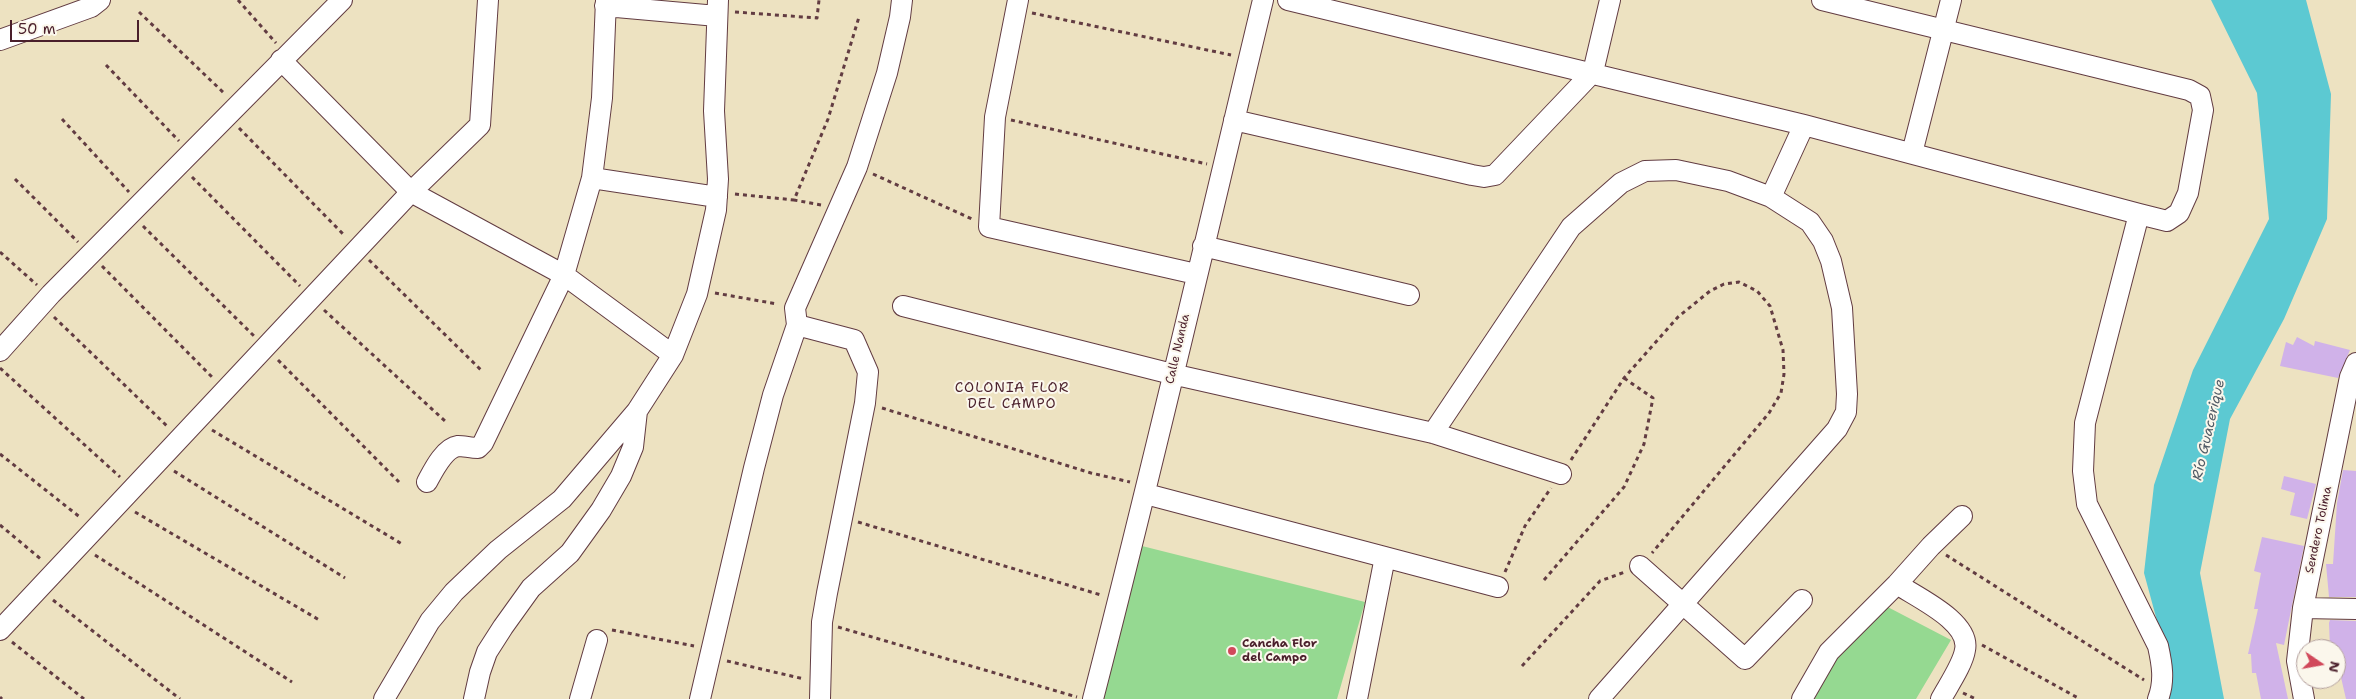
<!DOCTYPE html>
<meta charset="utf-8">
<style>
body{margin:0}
#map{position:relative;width:2356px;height:699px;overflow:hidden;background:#ede2c1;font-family:"Shantell Sans",sans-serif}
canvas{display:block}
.north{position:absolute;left:2296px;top:639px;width:50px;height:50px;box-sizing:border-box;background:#fbf7ec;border:1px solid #b4a19f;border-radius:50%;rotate:102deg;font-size:14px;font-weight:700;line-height:20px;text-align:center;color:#4a1f2b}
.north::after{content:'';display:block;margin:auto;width:18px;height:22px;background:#d1495b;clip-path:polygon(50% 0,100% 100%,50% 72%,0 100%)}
.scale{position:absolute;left:10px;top:20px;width:129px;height:22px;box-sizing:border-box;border:2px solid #4a1f2b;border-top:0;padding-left:6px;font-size:15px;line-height:18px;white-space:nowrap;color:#4a1f2b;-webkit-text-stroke:4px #fbf7ec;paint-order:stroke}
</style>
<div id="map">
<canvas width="2356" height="699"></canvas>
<div class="north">N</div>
<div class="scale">50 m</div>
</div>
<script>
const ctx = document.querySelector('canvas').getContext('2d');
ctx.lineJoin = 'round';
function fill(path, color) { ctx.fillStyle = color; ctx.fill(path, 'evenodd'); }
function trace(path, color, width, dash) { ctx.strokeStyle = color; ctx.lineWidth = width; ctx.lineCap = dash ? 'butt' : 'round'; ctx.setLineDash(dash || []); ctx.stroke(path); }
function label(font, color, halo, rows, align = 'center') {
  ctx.font = font + ' "Shantell Sans",sans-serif'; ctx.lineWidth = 4; ctx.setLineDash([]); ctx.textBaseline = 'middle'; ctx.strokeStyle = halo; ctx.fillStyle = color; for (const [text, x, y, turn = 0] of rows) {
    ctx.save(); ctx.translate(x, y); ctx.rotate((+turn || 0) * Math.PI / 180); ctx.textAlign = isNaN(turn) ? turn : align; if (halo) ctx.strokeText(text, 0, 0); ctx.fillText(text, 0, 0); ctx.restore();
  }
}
const green = new Path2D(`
 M1138,545L1365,602L1337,699H1103Z
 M1880,603L1951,640L1916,699H1807L1828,657Z`);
const water = new Path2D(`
 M2211,0H2306L2331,94L2327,219L2284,319L2230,419L2200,573L2224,699H2169L2172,676L2144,573L2154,485L2193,370L2269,219L2257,93Z`);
const building = new Path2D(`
 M2297,337L2314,346L2315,341L2350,350L2338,378L2280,366L2286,342L2293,345Z
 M2343,470L2356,471V597H2329L2326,564H2333L2337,503Z
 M2284,476L2316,484L2307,519L2290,515L2295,493L2281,489Z
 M2262,537L2304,546L2284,645L2276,643L2288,699H2261L2256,673H2252L2251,654H2248L2258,609H2254L2261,573L2254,571Z
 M2330,620L2356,621V699H2346L2340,673H2336V648H2330L2329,623Z`);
const path = new Path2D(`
 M238,0L276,43
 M139,12L225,94
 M735,12L817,18L819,0
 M1032,13L1231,55
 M106,65L179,141
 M62,119L129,192
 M1011,120L1207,164
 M239,128L345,236
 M873,174L972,219
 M192,177L300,286
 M15,179L78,242
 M735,194L794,200
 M821,205L794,200L828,119L859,17
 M143,226L254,336
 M0,252L37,285
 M369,260L481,370
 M102,266L212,377
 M715,293L777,304
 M324,310L445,421
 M54,317L167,426
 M278,360L399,482
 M0,368L120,477
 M882,408L1091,473L1130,482
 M212,430L402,544
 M0,454L81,518
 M1571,460L1624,378L1678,317L1710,291L1724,284L1739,282L1757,291L1770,306L1783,350L1784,374L1781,393L1769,413L1652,553
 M174,471L345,578
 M135,512L321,621
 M858,522L1101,595
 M0,525L42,560
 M95,555L292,682
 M1946,555L2144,680
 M1505,572L1525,526L1551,488
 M1544,580L1624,487L1644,444L1653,398L1624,378
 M53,600L180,699
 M838,627L1077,697
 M612,630L694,646
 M12,642L84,699
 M1982,645L2080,699
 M727,661L804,679
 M1522,666L1600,581L1625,572
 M1963,693L1976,699
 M0,697L2,699`);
const minor = new Path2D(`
 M1018,0L995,117L989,227L1196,274
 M1288,0L1804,125L2139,214L2167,221L2179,213L2188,193L2203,110L2200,96L2189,90L1822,0
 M605,6L717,16
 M0,40L91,7L100,0
 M281,60L411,192L564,275L673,355
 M1234,120L1472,175L1484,177L1495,175L1593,72L1610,0
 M1912,153L1951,0
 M592,178L717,197
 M1771,197L1804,125
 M2139,214L2085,423L2083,471L2087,504L2158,646C2162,664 2165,681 2158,699
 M1203,246L1409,295
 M903,306L1172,374L1433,433L1561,474
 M797,325L854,340L868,372L865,403L827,593L822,622L820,699
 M0,351L51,294L342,0
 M1433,433L1571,227L1621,183L1645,171L1676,170L1728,181L1771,197L1810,222L1823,241L1831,261L1842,308L1847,394L1846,412L1837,429L1599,699
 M427,482C433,471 444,448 458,446C464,446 471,448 478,448L483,443L564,275L592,178L602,98L606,0
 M1146,494L1498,587
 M1640,566L1745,659L1802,600
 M1897,584C1918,598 1971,622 1965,650C1963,664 1948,686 1941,699
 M2303,608L2356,609
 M0,630L411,192L480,125L488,0
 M384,699L430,621L454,592L498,550L562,499L637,411L673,355L697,294L716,210L718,179L714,111L718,0
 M474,699L480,672L487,652L503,627L531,588L570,553L601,510L621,476L633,447L637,411
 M580,699L597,640
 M700,699L754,468L773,395L797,325L795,308L857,167L887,73L900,17L902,0
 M1093,699C1153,467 1207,233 1263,0
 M1357,699L1385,557
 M1802,699L1829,652L1897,584L1931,546L1962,516
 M2304,699L2297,661L2303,608L2350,377L2356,363`);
const markers = [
 [1232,651,5,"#d1495b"]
];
const streetNames = [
 ["Calle Nanda",1178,349,-77],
 ["Sendero Tolima",2319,530,-78]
];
const poiNames = [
 ["Cancha Flor",1242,644],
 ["del Campo",1242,658]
];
const neighbourhoodNames = [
 ["COLONIA FLOR",1012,388],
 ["DEL CAMPO",1012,404]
];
const waterNames = [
 ["Río Guacerique",2209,430,-77]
];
fill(green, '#95d991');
fill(water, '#5cc9d2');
fill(building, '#d0b2e9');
trace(minor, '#623c42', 22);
trace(path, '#623c42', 3, [4, 4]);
trace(minor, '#fff', 20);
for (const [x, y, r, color] of markers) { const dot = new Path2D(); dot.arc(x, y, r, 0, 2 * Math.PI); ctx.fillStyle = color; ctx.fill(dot); trace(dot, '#fbf7ec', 2); }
label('12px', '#4a1f2b', '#fbf7ec', streetNames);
label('bold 12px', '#4a1f2b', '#fbf7ec', poiNames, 'left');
ctx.letterSpacing = '1px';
label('14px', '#4a1f2b', '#fbf7ec', neighbourhoodNames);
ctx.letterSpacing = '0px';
label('italic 14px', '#505a65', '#fbf7ec', waterNames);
</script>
